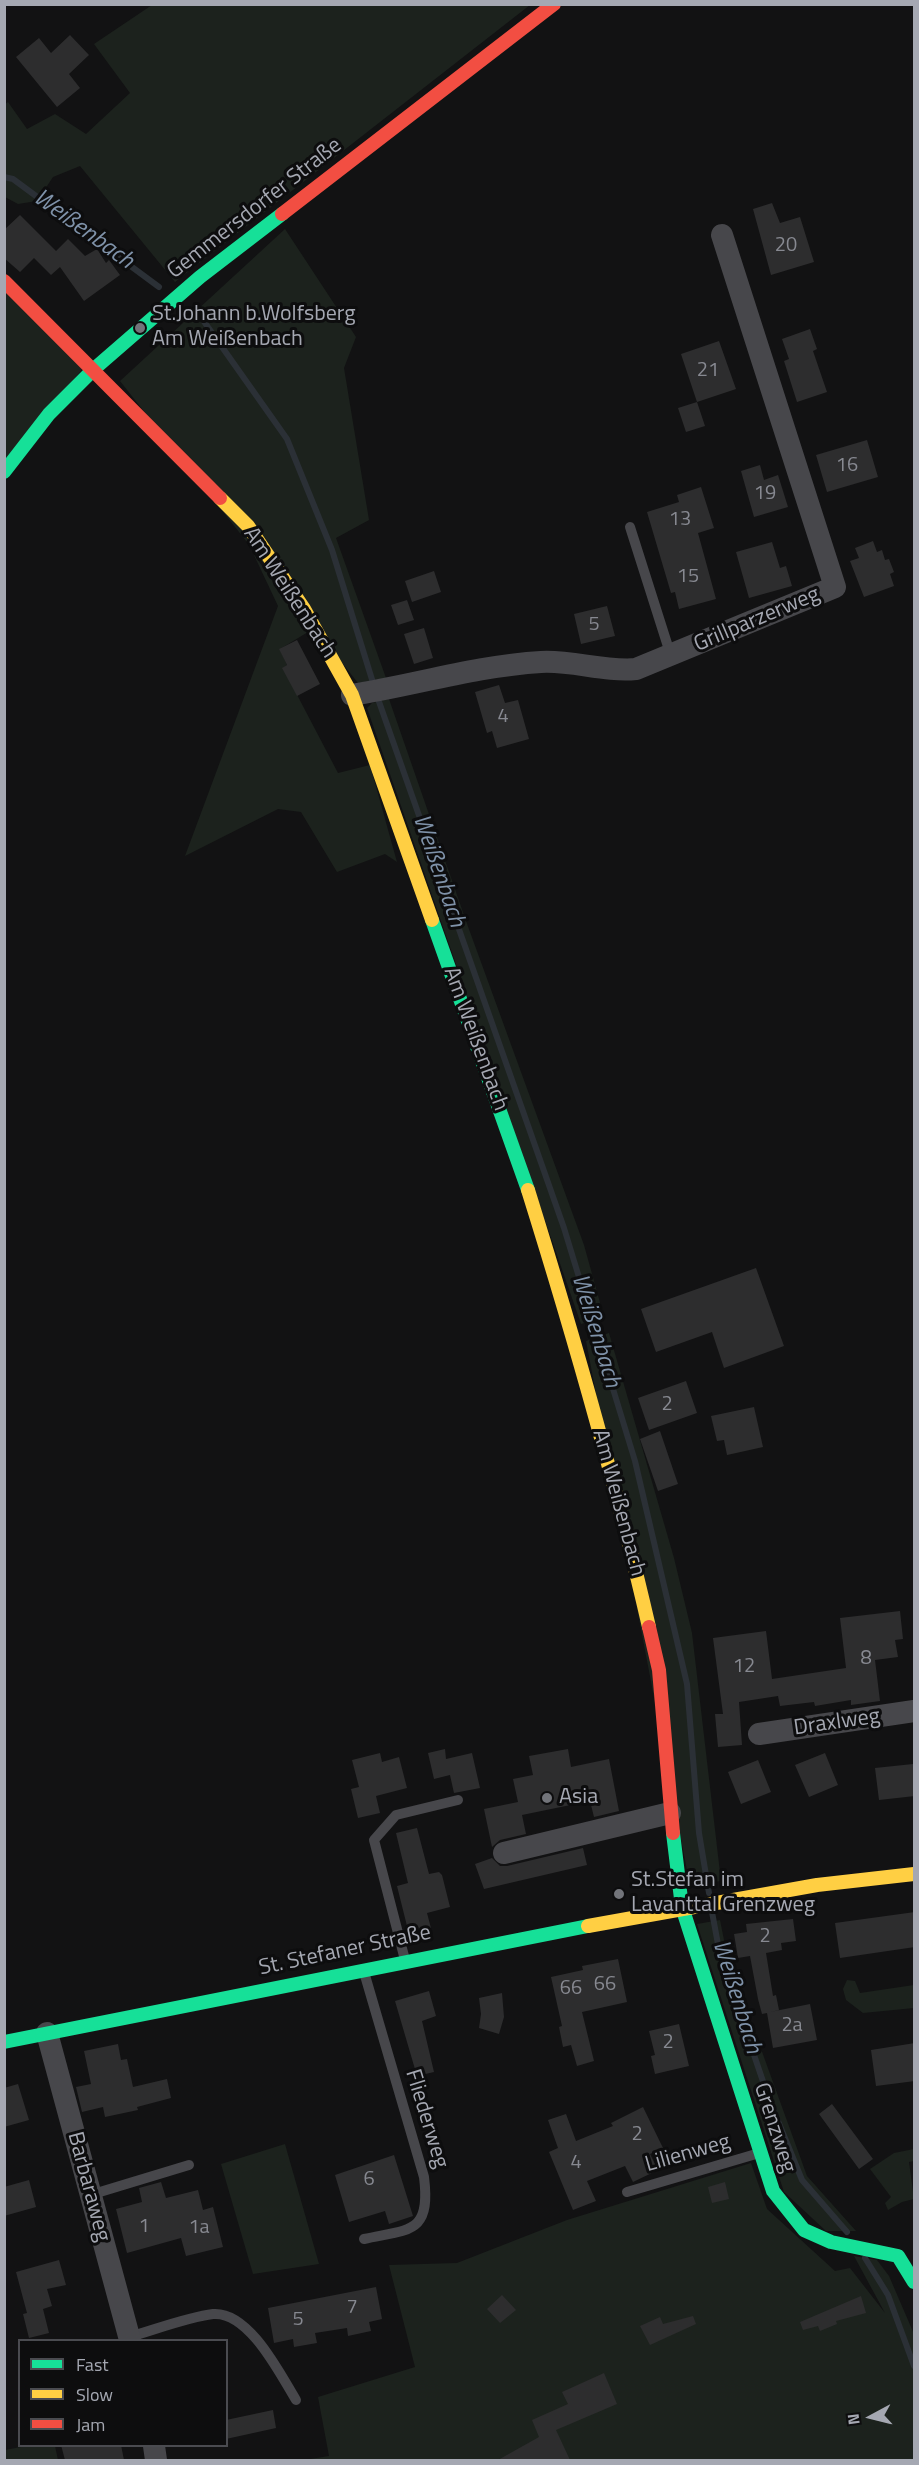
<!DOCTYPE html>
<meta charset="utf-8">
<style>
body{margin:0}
#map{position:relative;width:919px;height:2465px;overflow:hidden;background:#121213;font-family:"Titillium Web",sans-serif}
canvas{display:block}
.frame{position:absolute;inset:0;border:6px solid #a5a8b2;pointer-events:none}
.legend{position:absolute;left:18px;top:2339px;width:210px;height:108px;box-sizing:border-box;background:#0d0d0e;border:2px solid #4a4b50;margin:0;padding:8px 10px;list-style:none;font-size:18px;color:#a5a8b2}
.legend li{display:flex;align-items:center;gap:12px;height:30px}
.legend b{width:30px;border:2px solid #4a4b50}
.north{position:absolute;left:841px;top:2387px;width:60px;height:60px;-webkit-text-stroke:4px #0d0d0e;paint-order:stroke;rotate:263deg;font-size:16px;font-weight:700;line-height:24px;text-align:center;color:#a5a8b2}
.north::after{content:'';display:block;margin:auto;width:21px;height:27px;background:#a5a8b2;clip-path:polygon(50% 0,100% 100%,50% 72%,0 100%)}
</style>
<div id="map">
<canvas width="919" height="2465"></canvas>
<div class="frame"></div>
<ul class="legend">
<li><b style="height:8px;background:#16e098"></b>Fast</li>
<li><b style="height:8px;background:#ffcf43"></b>Slow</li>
<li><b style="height:8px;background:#f24e42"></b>Jam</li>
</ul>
<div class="north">N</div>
</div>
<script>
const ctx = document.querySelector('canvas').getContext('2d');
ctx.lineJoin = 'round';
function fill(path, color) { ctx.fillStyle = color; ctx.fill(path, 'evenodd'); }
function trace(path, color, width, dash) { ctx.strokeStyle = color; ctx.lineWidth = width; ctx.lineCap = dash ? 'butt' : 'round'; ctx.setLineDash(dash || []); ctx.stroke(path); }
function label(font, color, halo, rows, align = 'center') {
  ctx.font = font + ' "Titillium Web",sans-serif'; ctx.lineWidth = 6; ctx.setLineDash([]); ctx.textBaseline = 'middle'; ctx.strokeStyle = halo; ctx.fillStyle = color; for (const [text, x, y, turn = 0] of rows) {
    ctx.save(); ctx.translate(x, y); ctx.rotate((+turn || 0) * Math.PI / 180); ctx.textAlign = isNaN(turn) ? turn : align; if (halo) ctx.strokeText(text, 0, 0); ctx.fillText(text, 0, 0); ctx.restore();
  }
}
const green = new Path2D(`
 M152,5H530L175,282L80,166L53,177L37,201L18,204L5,197L4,105L8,102L27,129L55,114L86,134L130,93L94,44Z
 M285,229L356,337L344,368L369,520L336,538L386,678L358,683L120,381Z
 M5,273L89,361L5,463Z
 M253,553L308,632L280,649L287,665L283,668L338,773L370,765L397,862L385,854L337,872L301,812L278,809L185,856L278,606Z
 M389,699L466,921L584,1245L604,1317L581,1324L367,708L372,703Z
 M609,1333L674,1558L692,1633L721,1881L690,1886L586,1341Z
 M720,1920L727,1955L807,2176L856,2231H826L784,2192L697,1924Z
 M847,1980L855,1981L860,1993L914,1985V2008L863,2013L846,2000L843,1989Z
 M285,2144L319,2264L253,2274L221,2164Z
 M914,2149V2161L909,2162L914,2199L902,2202L888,2210L885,2203L891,2197L870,2169L894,2153Z
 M751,2163L767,2209L835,2271L850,2268L885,2313L854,2256L877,2260L889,2276L914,2334V2460H304L329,2456L318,2397L415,2367L389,2265L457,2263L567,2220Z
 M26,2446H55L58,2460H5V2450Z`);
const stream = new Path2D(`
 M4,177L13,179L159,287
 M198,313L287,439L332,550L374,686
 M377,696L564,1228L635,1461L687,1684L699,1833L709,1893
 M712,1912L720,1955L769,2099L802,2180L847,2232
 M865,2258L888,2295L914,2366`);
const building = new Path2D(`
 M70,35L89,55L69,74L80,88L57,107L16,57L39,38L51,53Z
 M772,203L780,223L800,217L814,262L771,275L753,209Z
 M20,215L56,251L68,239L85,256L97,249L106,263L109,260L120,275L84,301L60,267L51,275L34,258L20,272L4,258V230Z
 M810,329L817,349L813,351L827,392L797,402L784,361L789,359L782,339Z
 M719,341L736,389L697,402L681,354Z
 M697,402L705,426L686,432L678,408Z
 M867,440L878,477L827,492L816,455Z
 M760,465L764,480L778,475L788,507L754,517L741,471Z
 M701,487L714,528L698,533L716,599L679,609L675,592L671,593L647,512L679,502L677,495Z
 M873,541L877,552L882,550L885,560L889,559L894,572L890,574L894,586L864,597L850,561L859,558L855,548Z
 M772,542L780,568L786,566L792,586L749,598L736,552Z
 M434,571L441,592L412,602L405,581Z
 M407,600L414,620L398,625L391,605Z
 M607,606L615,636L581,644L574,614Z
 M424,628L433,658L414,664L404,634Z
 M297,640L320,684L297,696L282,668L287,665L279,649Z
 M499,685L505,703L518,700L529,739L497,748L492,731L487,733L475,692Z
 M756,1268L784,1346L724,1368L712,1332L656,1352L641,1309Z
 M686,1381L697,1413L649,1430L638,1398Z
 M754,1407L763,1447L727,1455L724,1440L717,1441L711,1416Z
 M660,1431L678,1484L658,1491L640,1439Z
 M900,1611L903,1639L895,1640L898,1657L875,1660L880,1701L851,1705V1700L815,1706L814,1702L780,1706L778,1696L739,1702L742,1745L718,1747L715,1714H723L713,1638L766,1631L772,1679L846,1668L840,1618Z
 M445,1749L446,1759L472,1753L480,1788L454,1793L450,1775L434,1779L428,1753Z
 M568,1749L571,1767L609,1759L619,1811L594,1817L590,1801L522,1815L526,1834L500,1840L492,1847L484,1809L518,1802L513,1779L533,1775L529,1756Z
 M380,1753L382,1762L399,1757L407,1788L376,1796L380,1813L358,1818L351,1789L359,1787L352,1760Z
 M825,1753L838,1785L809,1797L795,1765Z
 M758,1760L771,1792L741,1804L728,1772Z
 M913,1764L915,1796L879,1800L875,1768Z
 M417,1828L429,1874L439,1872L442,1875L450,1907L427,1913L432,1932L415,1936L408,1930L397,1886L408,1883L396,1833Z
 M583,1848L587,1865L484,1889L475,1864L492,1858L500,1866H507Z
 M915,1912V1947L840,1958L835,1923Z
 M793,1919L796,1941L781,1943L782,1950L766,1953L773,1996L776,1995L779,2010L770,2012L810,2004L817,2040L773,2048L767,2013L762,2014L758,1999L750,1956L738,1958L734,1934L747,1932L746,1924Z
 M618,1959L627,2002L582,2012L594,2061L577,2066L571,2045L563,2047L559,2027L562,2026L551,1977L583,1970L582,1966Z
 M429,1991L436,2016L422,2021L434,2072L417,2076L395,2001Z
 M502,1993L504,2017L499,2034L479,2028L481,2014L479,1998Z
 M679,2024L689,2066L655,2074L651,2056L655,2055L649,2031Z
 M915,2043V2081L876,2086L871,2050Z
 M118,2044L121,2060L127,2059L133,2087L167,2079L171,2098L137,2107L138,2110L105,2117L103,2107L82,2112L76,2087L91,2084L84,2051Z
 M18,2084L29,2120L4,2127V2088Z
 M832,2104L873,2159L859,2169L819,2114Z
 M643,2107L663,2148L650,2154L658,2170L633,2182L625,2166L587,2181L596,2201L573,2210L549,2152L558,2148L548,2120L566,2114L576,2141L613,2126L611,2123Z
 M394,2155L413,2216L389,2224L385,2211L349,2222L335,2175Z
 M29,2180L36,2207L4,2216V2187Z
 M161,2182L166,2198L198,2190L203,2210L213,2207L223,2247L186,2256L181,2238L127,2253L116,2209L142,2202L139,2188Z
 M725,2182L729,2199L712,2203L708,2187Z
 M59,2260L66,2285L47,2289L52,2306L43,2309L49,2333L29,2338L23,2314L27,2313L16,2272Z
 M376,2287L382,2319L369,2322L371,2331L348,2336L347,2328L315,2333L317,2343L294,2347L293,2339L274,2343L268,2308Z
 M502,2295L516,2310L500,2323L487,2309Z
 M861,2296L866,2313L836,2321L837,2324L820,2331L818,2326L803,2330L800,2322Z
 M693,2316L696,2324L650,2345L640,2326L660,2317L663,2324Z
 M604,2373L617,2404L556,2430L570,2460H498L539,2437L532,2420L568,2404L562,2392Z
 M273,2410L276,2428L226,2439V2420Z
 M61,2445H121L124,2460H65Z`);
const lane = new Path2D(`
 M630,527L671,656
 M405,1960L374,1840L396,1815L458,1800
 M627,2192L756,2154
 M90,2195L189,2165
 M364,2239C410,2229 431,2234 424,2177L364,1972
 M129,2337C154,2330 188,2317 213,2314C249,2311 280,2374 296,2400`);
const street = new Path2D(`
 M352,695C415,685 476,666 541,662C572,660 604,672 636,669L835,587L722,235
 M759,1734L914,1711
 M504,1853L670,1813
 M47,2033L130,2340
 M154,2446L156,2460`);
const fast = new Path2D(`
 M4,472L49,414L94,369L200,277L282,214
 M432,920L528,1190
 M673,1833L682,1907L773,2191L804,2230L831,2242L898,2256L914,2282
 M4,2042L588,1926`);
const slow = new Path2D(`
 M220,498L248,526L304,609L352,695L432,920
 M528,1190C573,1334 615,1480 649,1627
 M588,1926L817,1885L914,1874`);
const jam = new Path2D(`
 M282,214L554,4
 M4,281L220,498
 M649,1627L659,1670L673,1833`);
const markers = [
 [140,328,6,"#72747a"],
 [547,1798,6,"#72747a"],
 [619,1894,6,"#72747a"]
];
const numberNames = [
 ["20",786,246],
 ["21",708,371],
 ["16",847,466],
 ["19",765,494],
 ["13",680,520],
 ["15",688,577],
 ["5",594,625],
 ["4",503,717],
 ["2",667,1405],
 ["8",866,1659],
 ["12",744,1667],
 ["2",765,1937],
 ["66",605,1985],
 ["66",571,1989],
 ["2a",792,2026],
 ["2",668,2043],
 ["2",637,2135],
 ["4",576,2163],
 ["6",369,2180],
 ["1",144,2227],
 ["1a",199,2228],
 ["7",352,2308],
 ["5",298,2320]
];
const streetNames = [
 ["Gemmersdorfer Straße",255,209,-38],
 ["Am Weißenbach",289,593,57],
 ["Grillparzerweg",757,620,-23],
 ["Am Weißenbach",475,1039,70],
 ["Am Weißenbach",618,1503,75],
 ["Draxlweg",837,1723,-8],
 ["St. Stefaner Straße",345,1951,-12],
 ["Fliederweg",426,2119,73],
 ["Grenzweg",774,2128,72],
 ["Lilienweg",688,2154,-16],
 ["Barbaraweg",88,2187,75]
];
const poiNames = [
 ["St.Johann b.Wolfsberg",152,315],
 ["Am Weißenbach",152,340],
 ["Asia",559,1798],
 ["St.Stefan im",631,1881],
 ["Lavanttal Grenzweg",631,1906]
];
const waterNames = [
 ["Weißenbach",83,230,36],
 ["Weißenbach",438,871,71],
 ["Weißenbach",595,1331,73],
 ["Weißenbach",736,1997,73]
];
fill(green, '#1c221d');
trace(stream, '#2b3036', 6);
fill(building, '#2d2d2e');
trace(lane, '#47474b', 10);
trace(street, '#47474b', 22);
trace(fast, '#16e098', 14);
trace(slow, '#ffcf43', 14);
trace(jam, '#f24e42', 14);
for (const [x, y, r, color] of markers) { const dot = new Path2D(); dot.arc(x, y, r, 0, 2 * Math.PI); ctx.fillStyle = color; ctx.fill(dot); trace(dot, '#0d0d0e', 2); }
label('20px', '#878991', null, numberNames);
label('22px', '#a5a8b2', '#0d0d0e', streetNames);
label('22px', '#a5a8b2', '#0d0d0e', poiNames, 'left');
label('italic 24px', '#7f92a9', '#0d0d0e', waterNames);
</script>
